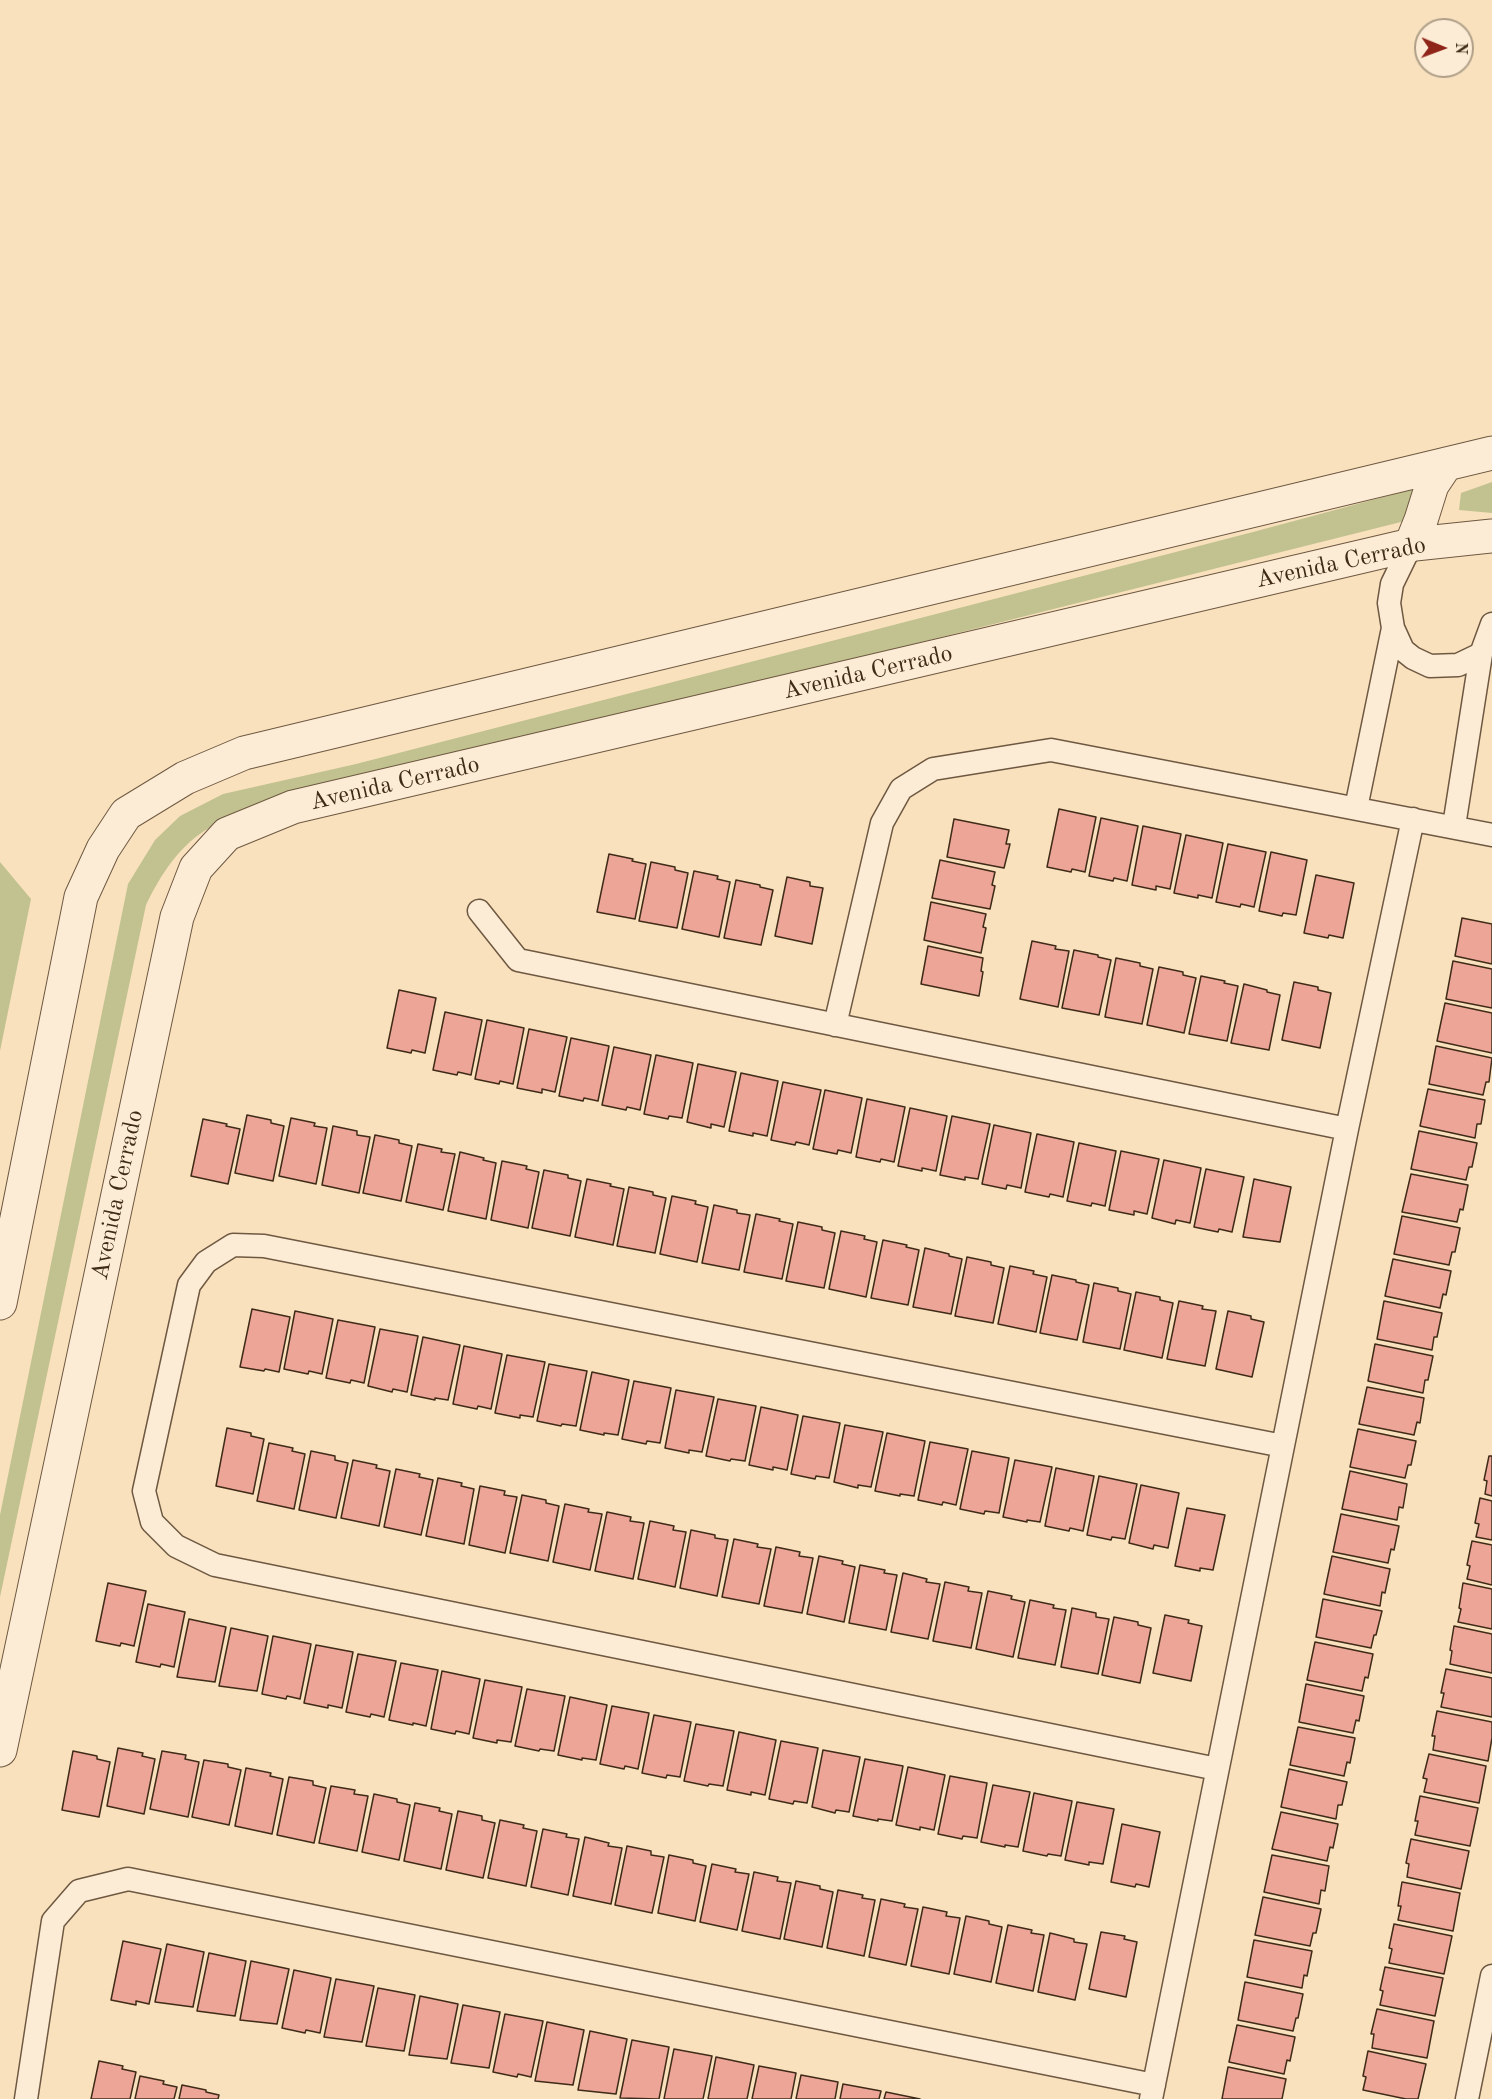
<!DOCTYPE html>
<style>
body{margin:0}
#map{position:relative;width:1492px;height:2099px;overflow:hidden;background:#fae1be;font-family:"Old Standard TT",serif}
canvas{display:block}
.north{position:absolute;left:1414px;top:18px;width:60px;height:60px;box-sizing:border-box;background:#fcecd5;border:2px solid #b09f89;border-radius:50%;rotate:91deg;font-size:16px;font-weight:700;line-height:24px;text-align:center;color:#3f2b17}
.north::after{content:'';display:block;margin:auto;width:21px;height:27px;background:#8f2418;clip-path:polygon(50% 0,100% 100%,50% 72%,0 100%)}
</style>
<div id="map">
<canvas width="1492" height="2099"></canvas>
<div class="north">N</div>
</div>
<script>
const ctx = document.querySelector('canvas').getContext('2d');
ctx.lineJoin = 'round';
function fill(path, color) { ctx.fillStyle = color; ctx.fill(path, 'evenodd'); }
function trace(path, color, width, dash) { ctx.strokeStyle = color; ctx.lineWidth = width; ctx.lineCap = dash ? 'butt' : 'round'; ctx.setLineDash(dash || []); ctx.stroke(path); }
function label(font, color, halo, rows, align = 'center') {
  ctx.font = font + ' "Old Standard TT",serif'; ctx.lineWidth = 4.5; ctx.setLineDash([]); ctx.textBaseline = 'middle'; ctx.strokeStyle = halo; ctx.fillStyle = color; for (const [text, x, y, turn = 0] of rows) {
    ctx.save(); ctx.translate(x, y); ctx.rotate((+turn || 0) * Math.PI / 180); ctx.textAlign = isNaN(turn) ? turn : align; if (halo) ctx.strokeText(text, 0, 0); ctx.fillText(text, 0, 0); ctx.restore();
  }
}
const green = new Path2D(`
 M1492,482V513L1459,510L1461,493Z
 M1413,489L1405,521L263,807C246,814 227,819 211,827C180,844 161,874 146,905L0,1597V1515L128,884L155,840L180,816L223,794L356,764L1253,532Z
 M0,862L31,899L0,1051Z`);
const building = new Path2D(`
 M1059,809L1096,817L1085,872L1072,869L1071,872L1047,867Z
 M1101,818L1138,826L1127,881L1114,878L1113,881L1089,876Z
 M954,819L1009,830L1006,844H1010L1004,868L947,857Z
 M1143,826L1181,834L1170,889L1156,886V890L1132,885Z
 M1186,835L1223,843L1212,898L1198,895V898L1174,893Z
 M1228,844L1266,852L1254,907L1241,904L1240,907L1216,902Z
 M1271,852L1307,860L1296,915L1283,913L1282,916L1259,911Z
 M609,854L633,859L632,861L646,864L635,919L597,912Z
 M940,860L995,872L992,885L995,886L990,909L932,898Z
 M651,862L675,867V870L688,873L677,928L639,921Z
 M694,871L718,876L717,879L730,882L719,937L682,929Z
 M1316,875L1354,883L1343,938L1329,935L1328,938L1304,933Z
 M787,877L810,882V886L823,888L812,944L775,936Z
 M736,880L760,885V887L773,890L761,945L724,938Z
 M931,902L986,914L983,927L986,928L981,953L924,940Z
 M1462,918L1492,924V964L1455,956Z
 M1032,941L1056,946L1055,949L1069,951L1058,1007L1020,999Z
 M928,946L983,958L981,971L983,972L979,996L921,984Z
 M1074,950L1098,955V957L1111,960L1099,1015L1062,1008Z
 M1116,958L1140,963V966L1153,969L1142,1024L1105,1017Z
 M1453,961L1492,969V1008L1446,999Z
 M1159,967L1183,972V975L1196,978L1184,1033L1147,1025Z
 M1201,976L1225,981L1224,983L1238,986L1227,1041L1189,1034Z
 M1294,982L1318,987V990L1331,993L1320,1048L1282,1040Z
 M1244,984L1267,990V992L1280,995L1269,1050L1231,1043Z
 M399,990L436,998L425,1053L412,1050L411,1053L387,1048Z
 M1445,1003L1492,1013V1053L1437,1041Z
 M445,1012L482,1020L471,1075L458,1072L457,1075L433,1070Z
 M487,1020L524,1028L513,1084L500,1081L499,1084L475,1079Z
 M529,1029L567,1037L555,1092L542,1089V1093L517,1088Z
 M571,1038L609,1046L598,1101L584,1098L583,1101L559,1096Z
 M1436,1046L1492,1058L1489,1082H1486L1483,1095L1429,1084Z
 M614,1047L651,1055L640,1110L627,1107L626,1110L602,1105Z
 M656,1055L693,1063L682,1118L669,1116L668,1119L644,1114Z
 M698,1064L736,1072L724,1127L711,1124V1128L687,1122Z
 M741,1073L778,1081L767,1136L753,1133V1136L729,1131Z
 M783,1082L821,1090L809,1145L796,1142L795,1145L771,1140Z
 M1428,1089L1485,1100L1481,1124H1477L1475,1138L1420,1126Z
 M825,1090L862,1098L851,1153L838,1150L837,1154L813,1149Z
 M867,1099L905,1107L894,1162L881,1159L880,1162L856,1157Z
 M910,1108L947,1116L936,1171L922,1168V1171L898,1166Z
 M247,1115L271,1120V1123L284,1126L273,1181L235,1173Z
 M952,1116L990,1124L978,1179L965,1177V1180L940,1175Z
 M291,1118L315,1123L314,1126L327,1128L316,1184L279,1176Z
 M203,1119L227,1124L226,1126L240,1129L228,1184L191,1176Z
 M994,1125L1031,1133L1021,1188L1007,1185L1006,1189L982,1184Z
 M333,1126L357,1131V1135L370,1137L359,1193L322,1185Z
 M1419,1131L1477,1143L1472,1167H1469L1466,1180L1411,1169Z
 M1037,1134L1074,1142L1063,1197L1050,1194L1049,1197L1025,1192Z
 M375,1135L399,1140V1143L412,1146L401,1201L363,1193Z
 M1079,1143L1116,1151L1105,1206L1092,1203L1091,1206L1067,1201Z
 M418,1144L442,1149L441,1152L455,1154L443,1210L406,1202Z
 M1121,1151L1159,1159L1147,1214L1134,1211V1215L1109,1210Z
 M460,1152L484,1158L483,1160L496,1163L486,1219L448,1211Z
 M1164,1160L1201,1168L1190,1223L1176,1220L1175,1224L1152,1218Z
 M502,1161L527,1166L526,1169L539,1172L528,1228L491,1220Z
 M1206,1169L1244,1177L1232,1232L1219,1229L1218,1232L1194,1227Z
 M544,1170L568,1175V1178L581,1181L570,1236L532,1228Z
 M1411,1174L1468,1185L1463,1210L1460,1209L1457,1222L1402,1212Z
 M587,1179L611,1184L610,1186L624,1189L613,1245L575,1237Z
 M1254,1179L1291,1187L1280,1242L1243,1237Z
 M629,1187L653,1192V1195L666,1198L655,1253L617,1246Z
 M672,1196L696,1201L695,1204L708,1207L697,1262L660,1254Z
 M714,1205L737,1210V1213L750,1215L739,1270L702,1263Z
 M756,1214L780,1219L779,1221L793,1224L782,1279L744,1272Z
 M1402,1216L1460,1228L1455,1252H1452L1449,1265L1394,1254Z
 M798,1222L822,1227V1230L835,1233L824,1288L786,1281Z
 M841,1231L865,1236L864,1239L877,1242L866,1297L829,1289Z
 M883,1240L907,1245L906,1247L919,1250L908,1305L871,1298Z
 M925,1248L949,1254V1256L962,1259L951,1314L913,1307Z
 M967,1257L991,1262V1265L1004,1268L993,1323L955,1316Z
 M1393,1259L1451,1271L1446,1295L1443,1294L1440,1308L1385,1296Z
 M1010,1266L1034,1271L1033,1274L1047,1277L1036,1332L998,1324Z
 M1052,1275L1076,1280V1282L1089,1285L1077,1340L1040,1333Z
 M1094,1283L1118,1288V1291L1131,1294L1120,1349L1083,1342Z
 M1136,1292L1160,1297V1300L1173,1303L1162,1358L1124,1350Z
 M1179,1301L1203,1306L1202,1309L1216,1311L1205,1366L1167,1359Z
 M1384,1301L1442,1313L1437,1337H1434L1432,1350L1377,1339Z
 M252,1309L290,1317L279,1372L265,1369L264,1371L240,1367Z
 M295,1311L333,1319L322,1374L309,1371L308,1374L284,1369Z
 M1228,1311L1251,1316V1319L1264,1322L1252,1377L1216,1369Z
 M338,1320L375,1327L364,1383L351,1380L350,1383L326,1378Z
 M380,1329L418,1336L407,1392L393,1389L392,1392L368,1386Z
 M423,1337L460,1345L448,1400L435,1398V1400L411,1395Z
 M1375,1344L1433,1356L1428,1380H1425L1423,1393L1368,1381Z
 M464,1346L502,1354L491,1409L478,1406L477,1409L453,1404Z
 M507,1355L545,1362L533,1417L520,1415V1418L495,1413Z
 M549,1364L587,1371L576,1426L562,1424L561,1426L537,1421Z
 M592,1372L629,1380L618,1435L604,1433V1435L580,1430Z
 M634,1381L671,1388L660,1443L647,1441L646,1444L622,1439Z
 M1367,1387L1424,1398L1420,1423L1417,1422L1414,1435L1359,1424Z
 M676,1390L714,1397L702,1452L689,1450V1453L665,1448Z
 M718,1399L756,1406L745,1461L731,1459L730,1461L706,1456Z
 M761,1407L798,1415L787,1470L773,1467V1470L749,1465Z
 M803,1416L840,1423L829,1478L816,1476L815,1479L791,1474Z
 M845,1425L883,1432L871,1487L858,1485V1488L834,1482Z
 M227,1428L251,1433V1436L264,1439L253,1494L216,1486Z
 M1358,1429L1416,1441L1411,1465H1408L1405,1478L1350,1467Z
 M887,1433L925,1441L914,1496L900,1494V1496L875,1491Z
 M930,1442L968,1449L956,1505L943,1502L942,1505L918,1500Z
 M269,1443L293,1448L292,1451L305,1454L294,1509L257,1501Z
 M311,1451L335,1456V1460L348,1463L336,1518L299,1510Z
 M972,1451L1009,1458L999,1513L985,1511L984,1514L960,1509Z
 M1489,1456H1492V1496L1485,1494L1487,1481L1484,1480Z
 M353,1460L377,1465L376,1468L390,1471L379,1526L341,1518Z
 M1015,1460L1052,1467L1040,1522L1027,1520V1522L1003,1517Z
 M1056,1468L1094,1476L1083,1531L1070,1528L1069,1531L1045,1526Z
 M396,1469L420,1474L419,1477L433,1480L421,1535L384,1527Z
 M1350,1471L1407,1484L1403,1508L1399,1507L1397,1520L1342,1509Z
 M1099,1476L1137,1484L1125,1539L1112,1537L1111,1540L1087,1535Z
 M438,1478L462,1483L461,1486L474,1489L464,1544L426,1536Z
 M1141,1485L1179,1493L1168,1548L1154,1545L1153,1549L1129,1543Z
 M480,1486L505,1491L504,1495L517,1497L505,1553L469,1545Z
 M522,1495L546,1500V1503L559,1506L548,1561L510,1553Z
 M1480,1498L1492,1501V1540L1476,1537L1479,1524L1475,1523Z
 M565,1504L589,1509L588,1512L602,1514L590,1570L553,1562Z
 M1187,1508L1225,1515L1213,1570L1200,1568V1571L1175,1566Z
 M607,1512L631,1517L630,1521L644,1523L633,1579L595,1571Z
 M1341,1514L1399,1526L1394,1550L1391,1549L1388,1563L1333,1552Z
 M650,1521L674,1526L673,1530L686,1532L675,1587L638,1579Z
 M691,1530L715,1535V1538L728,1540L717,1596L680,1588Z
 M734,1539L758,1544L757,1547L771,1549L759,1604L722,1597Z
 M1472,1541L1492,1545V1585L1467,1579L1470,1566L1467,1565Z
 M776,1547L800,1552L799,1556L813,1558L802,1613L764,1606Z
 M819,1556L843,1561L842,1564L855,1567L844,1622L807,1614Z
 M1332,1556L1390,1569L1385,1593L1382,1592L1380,1606L1324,1594Z
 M860,1565L885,1570L884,1573L897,1575L886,1630L849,1623Z
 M903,1573L927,1579L926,1582L940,1584L928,1639L891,1632Z
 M945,1582L969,1587L968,1591L982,1593L971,1648L933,1641Z
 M108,1583L146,1591L134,1646L121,1643L120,1646L96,1641Z
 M1463,1583L1492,1589V1629L1458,1622L1461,1609L1459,1608Z
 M988,1591L1012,1596L1011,1599L1025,1602L1013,1657L976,1649Z
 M1323,1599L1382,1611L1376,1635H1374L1371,1648L1316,1637Z
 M1030,1600L1054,1605L1053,1608L1066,1610L1055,1665L1018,1658Z
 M148,1604L185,1612L174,1667L161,1664L160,1667L136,1662Z
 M1072,1608L1096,1613V1617L1109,1619L1098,1674L1061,1667Z
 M1165,1615L1189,1620L1188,1623L1202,1626L1191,1681L1153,1673Z
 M1114,1617L1138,1622V1625L1151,1628L1140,1683L1102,1675Z
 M189,1619L226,1627L215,1682L177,1677Z
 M1454,1626L1492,1634V1673L1450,1664L1452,1651L1450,1650Z
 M231,1628L268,1636L257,1691L219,1686Z
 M273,1636L311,1644L300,1699L287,1696L286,1699L262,1694Z
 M1315,1642L1373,1654L1368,1678L1365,1677L1362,1691L1307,1680Z
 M316,1645L353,1652L342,1708L328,1705V1708L304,1703Z
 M358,1654L396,1661L384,1717L371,1714L370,1717L346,1712Z
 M401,1663L438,1670L426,1726L413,1723V1725L389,1720Z
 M1446,1669L1492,1678V1717L1441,1707L1444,1693H1441Z
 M442,1671L480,1679L469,1734L456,1731L455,1734L431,1729Z
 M485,1680L522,1687L511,1742L497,1740V1743L473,1738Z
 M1306,1684L1364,1696L1359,1721L1356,1720L1353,1733L1299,1722Z
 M527,1689L565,1696L554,1751L540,1749L539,1751L515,1746Z
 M570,1697L607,1705L596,1760L582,1758V1760L558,1755Z
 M612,1706L649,1713L638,1769L625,1766L624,1769L600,1764Z
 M1437,1711L1492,1722V1738L1488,1761L1433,1750L1435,1736H1432Z
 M654,1715L691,1722L680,1777L667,1775L666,1778L642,1773Z
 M696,1724L734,1731L723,1786L709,1784L708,1786L684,1781Z
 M1298,1727L1355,1738L1350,1763L1347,1762L1344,1776L1290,1765Z
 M739,1732L776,1740L765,1795L751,1792V1795L727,1790Z
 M781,1741L818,1748L807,1803L794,1801L793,1804L769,1799Z
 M118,1748L143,1753L142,1756L155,1759L144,1814L107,1806Z
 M823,1750L860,1757L849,1812L836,1810L835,1813L812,1807Z
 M73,1751L97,1756V1759L110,1762L99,1817L62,1810Z
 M162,1751L186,1755L185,1759L199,1762L188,1817L150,1809Z
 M1429,1754L1486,1766L1479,1803L1424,1792L1427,1779L1423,1778Z
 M865,1759L903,1766L892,1821L878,1819V1821L853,1816Z
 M204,1760L228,1764V1767L241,1770L229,1825L192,1817Z
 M908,1767L945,1775L934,1830L920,1827V1830L896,1825Z
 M246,1768L271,1773L270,1776L283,1779L272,1834L235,1826Z
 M1289,1769L1347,1782L1342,1805H1338L1336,1819L1281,1807Z
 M950,1776L987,1783L977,1838L963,1836L962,1839L938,1834Z
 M289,1777L313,1781V1785L326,1788L314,1843L277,1835Z
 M993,1785L1030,1792L1018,1847L1005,1845V1847L981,1842Z
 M331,1786L355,1790L354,1794L368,1796L357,1851L319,1843Z
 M1034,1793L1072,1801L1061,1856L1048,1854L1047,1856L1023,1851Z
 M374,1794L397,1799V1802L410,1805L399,1860L362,1852Z
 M1420,1796L1478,1808L1470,1846L1415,1835L1418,1821H1415Z
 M1077,1802L1114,1809L1103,1864L1089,1862V1865L1065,1860Z
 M415,1803L440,1808L439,1811L452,1814L441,1869L404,1861Z
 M458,1811L482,1816V1820L495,1823L483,1878L446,1870Z
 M1281,1812L1338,1824L1333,1848L1330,1847L1327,1861L1272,1849Z
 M500,1820L524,1825L523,1828L537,1831L526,1886L488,1878Z
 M1122,1824L1160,1832L1149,1887L1136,1884L1135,1887L1111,1882Z
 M543,1829L567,1834L566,1837L579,1839L568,1895L531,1887Z
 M585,1837L609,1843L608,1846L622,1848L611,1904L573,1896Z
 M1411,1839L1469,1851L1461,1889L1407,1877L1409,1864L1406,1863Z
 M627,1846L651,1851V1855L664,1857L652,1913L615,1905Z
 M669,1855L693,1860V1863L706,1866L695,1921L658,1913Z
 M1272,1855L1329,1866L1325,1891L1321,1890L1319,1904L1264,1892Z
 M712,1864L736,1869L735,1872L749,1874L737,1930L700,1922Z
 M754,1872L778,1877L777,1881L791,1883L780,1939L742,1931Z
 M796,1881L820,1886V1889L833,1892L822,1947L784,1939Z
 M1402,1882L1460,1893L1453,1931L1398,1920L1401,1906H1398Z
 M838,1890L863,1895L862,1898L875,1900L864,1956L827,1948Z
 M1263,1897L1321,1909L1316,1933H1313L1310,1946L1255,1935Z
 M881,1899L905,1904L904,1907L918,1909L906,1965L869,1957Z
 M923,1907L947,1912L946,1916L960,1918L949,1974L911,1966Z
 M966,1916L989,1921V1924L1002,1927L991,1982L954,1974Z
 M1394,1924L1452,1936L1444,1974L1389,1963L1392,1949L1389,1948Z
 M1008,1925L1032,1930L1031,1933L1044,1935L1033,1991L996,1983Z
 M1101,1932L1125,1936L1124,1939L1137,1942L1126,1997L1089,1989Z
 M1050,1933L1074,1939V1942L1087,1944L1075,2000L1038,1992Z
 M1254,1940L1312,1951L1307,1976L1304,1975L1302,1988L1247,1977Z
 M123,1941L161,1949L149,2004L136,2001V2005L111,2000Z
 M167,1944L204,1952L193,2007L155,2002Z
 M209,1953L246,1961L235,2016L197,2011Z
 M251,1961L289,1969L277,2024L240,2020Z
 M1385,1967L1443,1978L1435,2016L1380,2005L1383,1991L1380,1990Z
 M294,1970L331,1978L320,2033L306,2030L305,2033L282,2028Z
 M336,1979L374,1986L362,2042L324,2037Z
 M1245,1982L1303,1994L1298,2018H1296L1293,2031L1238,2020Z
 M378,1988L415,1995L404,2051L366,2046Z
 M420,1996L458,2004L447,2059L409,2055Z
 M463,2005L500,2012L489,2068L451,2063Z
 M1377,2009L1434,2021L1427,2058L1372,2048L1374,2034H1371Z
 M505,2014L543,2021L531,2077L518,2074L517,2077L493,2072Z
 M547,2022L584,2030L573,2085L535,2081Z
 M1237,2025L1295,2037L1290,2061L1287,2060L1284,2074L1229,2062Z
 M590,2031L627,2039L616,2094L578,2090Z
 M632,2040L669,2047L659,2099L620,2098Z
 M674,2049L712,2056L703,2099H664Z
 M1368,2051L1426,2064L1418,2099H1406L1363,2090L1366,2077L1363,2076Z
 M716,2057L754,2065L747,2099H708Z
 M99,2061L123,2066L122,2069L136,2072L130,2099H91Z
 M759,2066L796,2073L791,2099H752Z
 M1228,2067L1286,2079L1282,2099H1222Z
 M801,2075L838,2082L835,2099H796Z
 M140,2076L164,2081L163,2084L177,2087L174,2099H135Z
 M843,2084L881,2091L879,2099H840Z
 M182,2085L206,2090V2092L219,2095L218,2099H179Z
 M886,2092L920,2099H884Z`);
const service = new Path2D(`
 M1393,628L1403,650L1413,658L1430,666L1458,665L1481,654
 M1356,808L1393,628L1389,603L1392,584L1411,545
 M1454,826L1481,654L1492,624
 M479,911L518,960L1347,1129
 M835,1025L882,823L901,789L933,769L1051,750L1492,835
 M1217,1769L215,1565L176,1546L152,1522L144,1491L189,1285L206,1262L233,1245L264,1246L1283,1446
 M26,2099L53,1921L79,1891L128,1879L1154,2085
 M1151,2099L1347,1129L1413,819
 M1467,2099L1492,1976`);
const minor = new Path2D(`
 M1411,545L1421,520L1432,485L1446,464
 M0,1303L81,897L103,849L126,814L185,778L244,753L1492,453
 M0,1750L177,917L196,868L227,834L293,807L1415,544L1492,536`);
const streetNames = [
 ["Avenida Cerrado",1341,563,-12],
 ["Avenida Cerrado",868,673,-13],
 ["Avenida Cerrado",395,784,-13],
 ["Avenida Cerrado",118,1195,-78]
];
fill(green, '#c1c28f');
fill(building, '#eca597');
trace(building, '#3f2b17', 1.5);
trace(service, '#6e5841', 25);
trace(minor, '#6e5841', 35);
trace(service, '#fcecd5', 22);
trace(minor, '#fcecd5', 33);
label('24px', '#3f2b17', '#fcecd5', streetNames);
</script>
